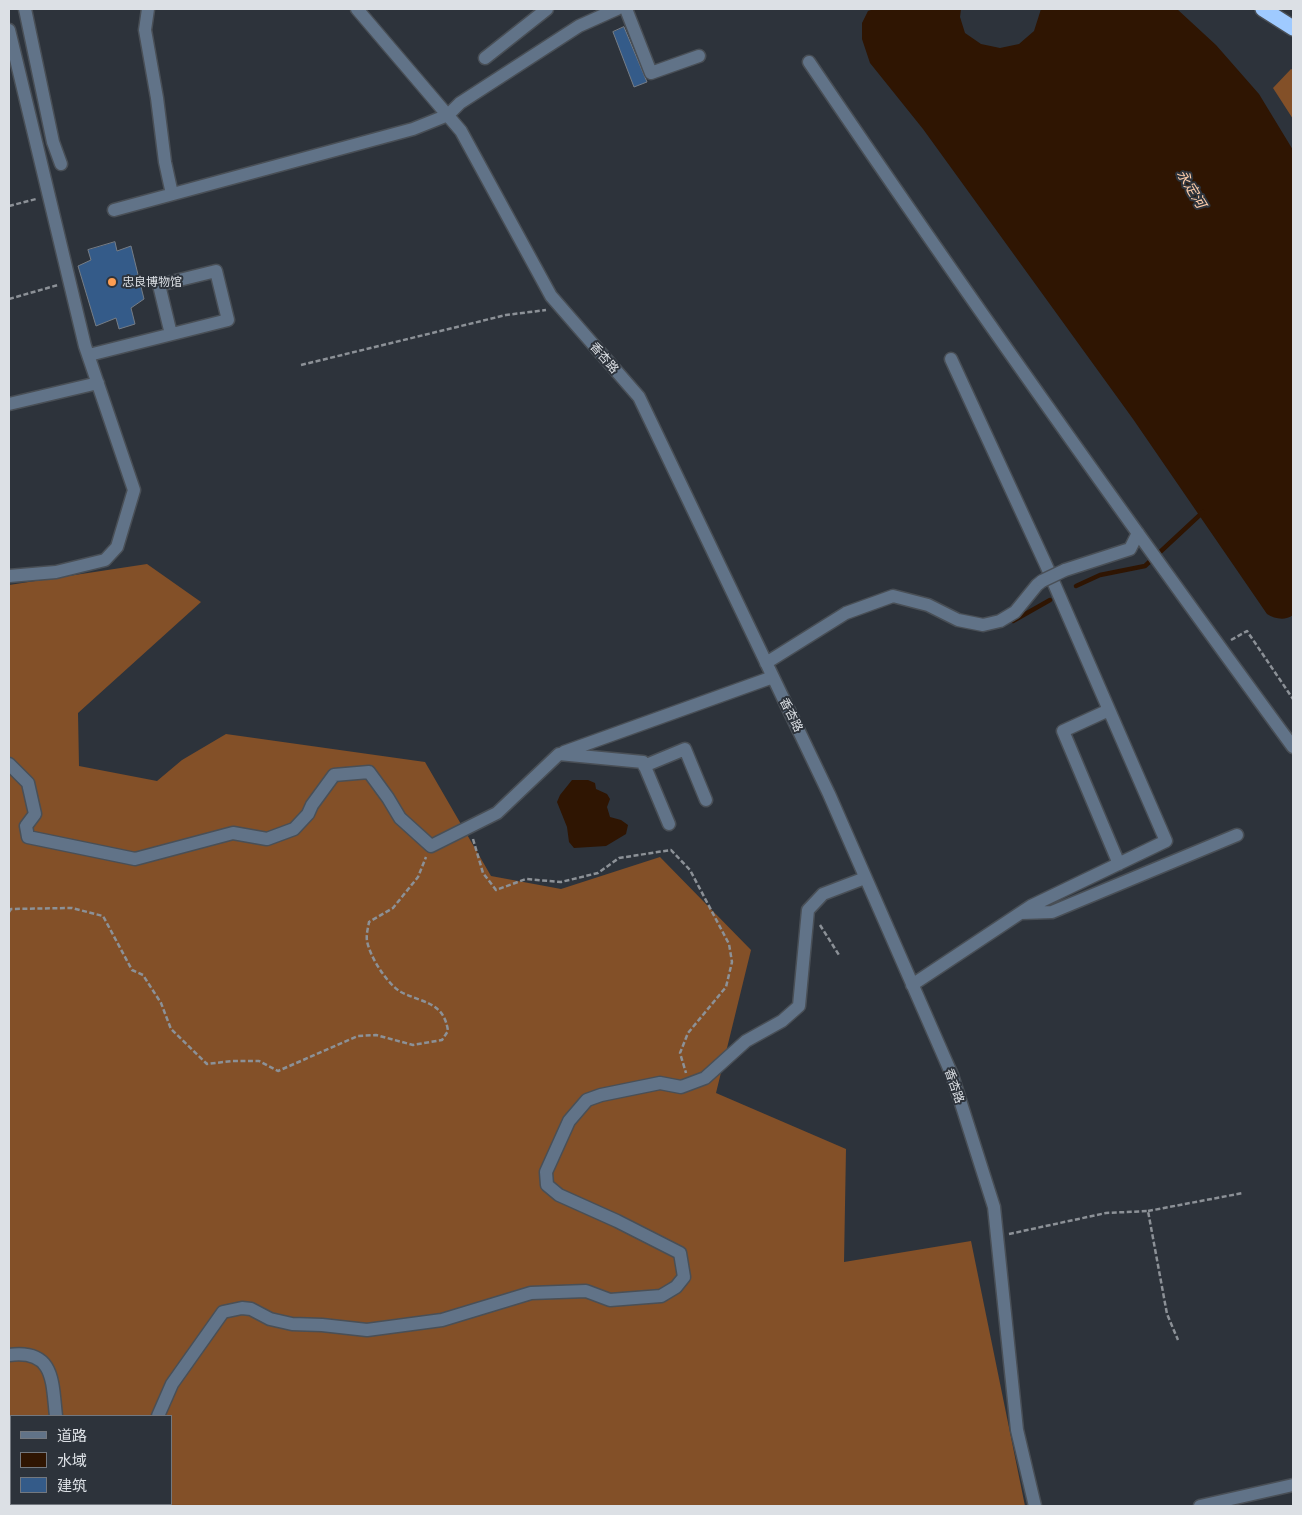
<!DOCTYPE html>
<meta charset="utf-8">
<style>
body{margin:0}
#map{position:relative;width:1302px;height:1515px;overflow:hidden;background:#2d333b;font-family:Inter,"Noto Sans SC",sans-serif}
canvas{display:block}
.frame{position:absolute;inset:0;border:10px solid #dce0e5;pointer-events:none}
.legend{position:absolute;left:10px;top:1415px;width:162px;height:90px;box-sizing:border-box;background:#2d333b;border:1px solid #73787f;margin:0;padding:6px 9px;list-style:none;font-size:15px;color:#dce0e5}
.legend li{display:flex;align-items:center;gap:10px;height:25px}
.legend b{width:25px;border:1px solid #73787f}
</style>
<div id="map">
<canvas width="1302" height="1515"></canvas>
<div class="frame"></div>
<ul class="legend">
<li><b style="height:6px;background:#617388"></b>道路</li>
<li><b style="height:14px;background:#2f1502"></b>水域</li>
<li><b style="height:14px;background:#345b89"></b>建筑</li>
</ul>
</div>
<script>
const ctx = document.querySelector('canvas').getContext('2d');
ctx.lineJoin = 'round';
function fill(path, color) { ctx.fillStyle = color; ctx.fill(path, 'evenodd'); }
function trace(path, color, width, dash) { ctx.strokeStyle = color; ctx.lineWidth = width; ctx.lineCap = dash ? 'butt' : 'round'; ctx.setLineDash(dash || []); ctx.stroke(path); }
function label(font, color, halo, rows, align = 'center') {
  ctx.font = font + ' Inter,"Noto Sans SC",sans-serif'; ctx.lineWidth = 4; ctx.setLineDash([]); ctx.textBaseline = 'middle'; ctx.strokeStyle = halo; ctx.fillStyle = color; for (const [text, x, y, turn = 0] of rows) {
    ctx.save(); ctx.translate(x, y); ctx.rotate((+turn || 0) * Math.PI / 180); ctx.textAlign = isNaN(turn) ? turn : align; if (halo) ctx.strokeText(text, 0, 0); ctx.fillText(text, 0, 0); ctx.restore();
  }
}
const forest = new Path2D(`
 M1291,69L1293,70V119L1273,88Z
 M147,564L201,602L78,713L79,766L157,781L182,760L226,734L425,762L491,876L561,889L660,857L751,950L716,1093L846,1149L844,1262L971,1241L1025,1506H9V585ZM11,1416H171V1504H11Z`);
const water = new Path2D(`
 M874,9H961L960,17L965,33L981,44L1000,48L1019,44L1034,31L1041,9H1177L1216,45L1259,94L1293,150V615C1285,621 1275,619 1267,614L1133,419L923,129L870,63L862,39V23L868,11Z
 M572,780H588L595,783L596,789L607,794L610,799L607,807L610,817L621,820L628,825L626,834L606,846L574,848L569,842L567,827L557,802L560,795Z`);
const stream = new Path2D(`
 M1076,586L1100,575L1145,566L1203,512
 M1013,621L1050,600`);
const building = new Path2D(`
 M624,27L647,82L634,87L613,32Z
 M115,242L117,251L131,246L144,299L131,308L135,324L119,329L116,318L96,326L78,266L91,260L88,250Z`);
const path = new Path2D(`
 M9,206L36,199
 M9,299L58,285
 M301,365L506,315L546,310
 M1231,640L1247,631L1293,699
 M473,839L483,873L496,890L526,879L561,882L598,873L619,858L671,850L690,870L729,944L732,962L726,987L688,1033L680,1053L686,1073
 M9,912L11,909L72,908L103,916L132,970L143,975L161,1003L171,1029L207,1064L232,1061H259L278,1071L358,1036L376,1035L413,1045L442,1040L448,1031C444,1002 423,1003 401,992C387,984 370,957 367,941C366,935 368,928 369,922L393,908L418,877L426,857
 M820,925L839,955
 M1148,1211L1243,1193
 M1009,1234L1106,1213L1148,1211L1167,1314L1178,1340
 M146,1504L148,1506`);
const minor = new Path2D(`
 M25,9L53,142L61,164
 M148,9L145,30L157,98L165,162L172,194
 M357,9L461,131L551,296L639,397L829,794L952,1075L994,1207L1017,1430L1035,1506
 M626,9L651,73L699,56
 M9,30L85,346L134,490L117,547L105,560L56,572L9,576
 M485,58L547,9
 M809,62C966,294 1128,522 1293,747
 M114,210L413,129L448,115L460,103L579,26L617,9
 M89,355L228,320L216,271L159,285L171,334
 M9,404L98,383
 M1065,570L1130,549L1138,533
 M766,663L846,613L893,596L928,605L958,620L983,625L1000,621L1015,612L1037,585L1042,581
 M1109,710L1063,731L1119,864
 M564,752L773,677
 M9,764L28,783L35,814L26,826L28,837L135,859L233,833L267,839L294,829L308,814L312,805L334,775L369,772L388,798L400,818L431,846L497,813L559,754L643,762L669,824
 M644,766L685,749L706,800
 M1021,913L1052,912L1237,835
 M912,985L1031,906L1166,841L1046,565L951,359
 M9,1355C55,1349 52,1382 56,1416
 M158,1416L172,1384L223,1312L242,1308L251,1309L270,1319L292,1324L322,1325L367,1330L442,1320L531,1293L586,1291L610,1300L661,1296L676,1287L684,1277L680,1253L617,1221L559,1195L547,1185L546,1172L569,1121L587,1100L601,1095L660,1083L681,1087L705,1078L746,1041L782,1021L799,1006L808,910L823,894L865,878
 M1200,1506L1293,1485`);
const highway = new Path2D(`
 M1263,9L1293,28`);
const minorBridge = new Path2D(`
 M1042,581L1065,570`);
const markers = [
 [112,282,5,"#fc9d52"]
];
const poiNames = [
 ["忠良博物馆",122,282]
];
const streetNames = [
 ["香杏路",604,358,49],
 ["香杏路",791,715,64],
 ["香杏路",954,1086,71]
];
const waterNames = [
 ["永定河",1191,189,59]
];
fill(forest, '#835028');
fill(water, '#2f1502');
trace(stream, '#2f1502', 4.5);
fill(building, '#345b89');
trace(building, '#767d86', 1);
trace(minor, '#494f56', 15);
trace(highway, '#494f56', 18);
trace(path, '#8c9197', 2.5, [5, 2.5]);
trace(minor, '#617388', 12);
trace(highway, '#9fcaff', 15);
trace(minorBridge, '#494f56', 15, []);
trace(minorBridge, '#617388', 12);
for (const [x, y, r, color] of markers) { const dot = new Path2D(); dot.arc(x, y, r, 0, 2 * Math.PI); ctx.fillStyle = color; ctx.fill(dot); trace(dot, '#2d333b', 2); }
label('12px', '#dce0e5', '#2d333b', poiNames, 'left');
label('12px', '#dce0e5', '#2d333b', streetNames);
label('italic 14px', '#fcccaa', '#2d333b', waterNames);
</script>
